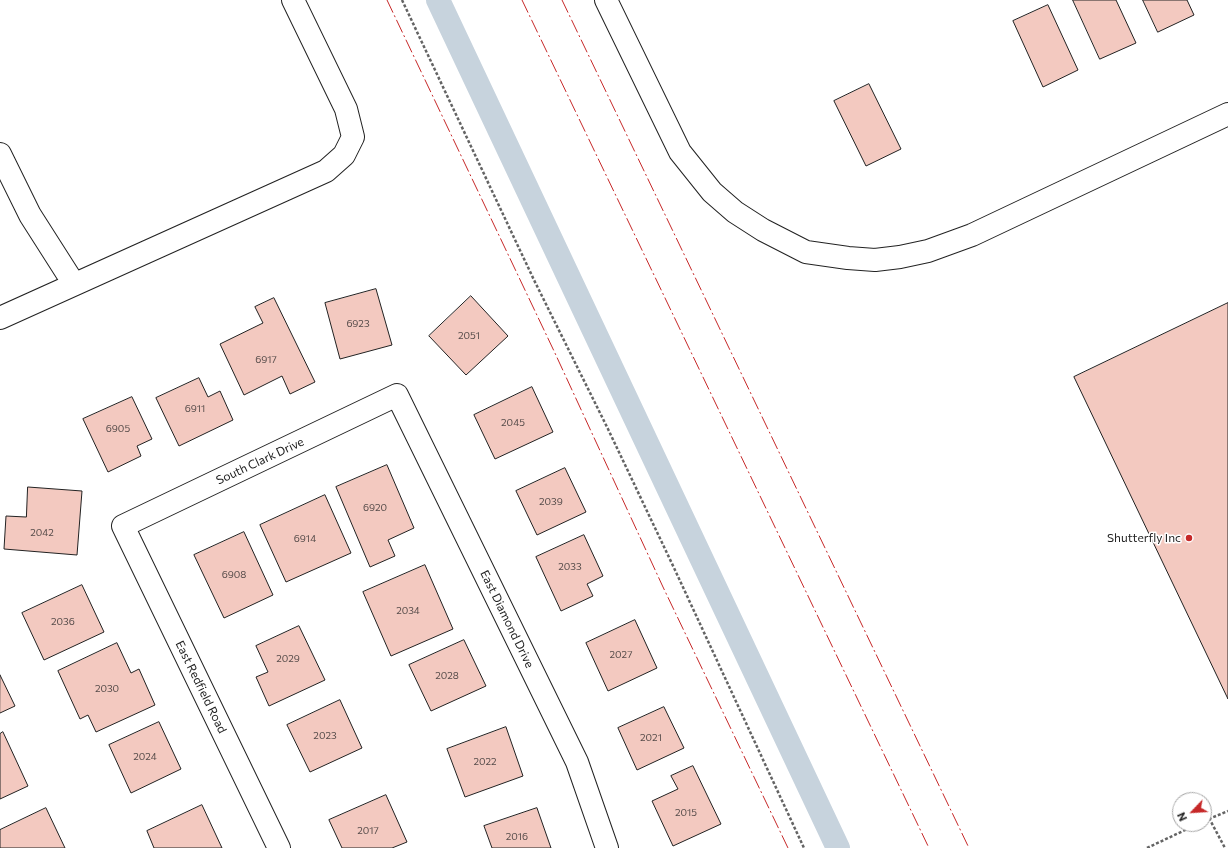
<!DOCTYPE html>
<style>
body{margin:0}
#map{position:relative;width:1228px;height:848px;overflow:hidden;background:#fff;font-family:Commissioner,sans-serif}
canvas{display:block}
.north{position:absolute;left:1172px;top:792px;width:40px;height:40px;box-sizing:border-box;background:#fff;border:1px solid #a7a7a7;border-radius:50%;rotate:245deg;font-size:11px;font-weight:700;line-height:16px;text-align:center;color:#222}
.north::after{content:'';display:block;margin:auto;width:14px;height:18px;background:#c62828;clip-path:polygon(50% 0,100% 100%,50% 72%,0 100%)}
</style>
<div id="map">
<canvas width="1228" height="848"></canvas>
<div class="north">N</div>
</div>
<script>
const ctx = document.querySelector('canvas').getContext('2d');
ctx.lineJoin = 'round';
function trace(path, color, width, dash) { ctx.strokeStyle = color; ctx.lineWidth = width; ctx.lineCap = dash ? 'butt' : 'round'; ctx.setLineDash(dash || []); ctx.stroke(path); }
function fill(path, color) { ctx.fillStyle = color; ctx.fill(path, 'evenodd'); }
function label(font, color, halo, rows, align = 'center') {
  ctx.font = font + ' Commissioner,sans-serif'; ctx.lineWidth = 3; ctx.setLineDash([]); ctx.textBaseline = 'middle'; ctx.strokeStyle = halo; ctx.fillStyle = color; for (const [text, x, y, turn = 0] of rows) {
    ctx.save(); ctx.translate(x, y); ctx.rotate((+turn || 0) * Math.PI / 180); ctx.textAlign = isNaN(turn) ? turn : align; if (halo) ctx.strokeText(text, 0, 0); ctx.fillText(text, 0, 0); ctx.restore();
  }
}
const canal = new Path2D(`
 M438,0L838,848`);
const building = new Path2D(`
 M1073,0H1116L1136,43L1100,59Z
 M1143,0H1187L1194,15L1158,32Z
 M1048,5L1078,70L1043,87L1013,21Z
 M869,84L901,149L866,166L834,101Z
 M376,289L392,345L340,359L325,303Z
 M471,296L508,336L466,375L429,336Z
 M274,298L315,382L290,394L282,376L244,395L220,344L263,323L255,307Z
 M1228,303V699L1074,377Z
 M199,378L208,397L220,391L233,420L179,446L156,398Z
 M532,387L553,432L495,459L474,415Z
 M132,397L152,439L137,446L141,456L108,472L83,419Z
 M387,465L414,528L388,540L395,556L370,567L336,487Z
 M565,468L586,512L537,535L516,491Z
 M28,487L82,491L77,555L4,549L6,516L26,517Z
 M325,495L351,553L286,582L260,525Z
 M244,532L273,595L224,618L194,555Z
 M584,535L603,576L587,584L593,596L561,611L536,557Z
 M425,565L453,629L391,656L363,592Z
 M82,585L104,632L44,660L22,613Z
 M635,620L657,668L608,691L586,643Z
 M299,626L325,680L269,706L256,677L268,672L256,646Z
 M464,640L486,686L431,711L409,665Z
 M117,643L131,673L139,669L155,705L96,732L88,715L80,719L58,671Z
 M0,675L15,706L0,713Z
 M340,700L362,748L310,772L287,725Z
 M664,707L684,748L637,770L618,728Z
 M159,722L181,769L131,793L109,745Z
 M506,727L523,776L465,797L447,749Z
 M3,732L28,786L0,799V734Z
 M693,766L721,824L673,846L652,801L678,789L671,776Z
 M386,795L407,842L392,848H342L329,820Z
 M202,805L222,848H154L147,831Z
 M46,808L65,848H0V830Z
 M537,808L551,848H492L484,826Z`);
const path = new Path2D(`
 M402,0L534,280L608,429L675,570L804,848
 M1209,818L1225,848
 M1204,821L1228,811
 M1147,848L1198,824`);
const minor = new Path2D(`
 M606,0L680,152L712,192L735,212L763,230L806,252L848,258L875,260L900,257L928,251L972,235L1228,114
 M0,154L30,215L74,284
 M0,318L326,171L344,155L353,137L346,109L293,0
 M279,848L123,526L397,395L577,762L607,848`);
const power = new Path2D(`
 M387,0L554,351L663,587L788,848
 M522,0L929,848
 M562,0L969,848`);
const markers = [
 [1189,538,4,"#c62828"]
];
const numberNames = [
 ["6923",358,324],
 ["2051",469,336],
 ["6917",266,360],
 ["6911",195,409],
 ["2045",513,423],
 ["6905",118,429],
 ["2039",551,502],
 ["6920",375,508],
 ["2042",42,533],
 ["6914",305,539],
 ["2033",570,567],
 ["6908",234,575],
 ["2034",408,611],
 ["2036",63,622],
 ["2027",621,655],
 ["2029",288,659],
 ["2028",447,676],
 ["2030",107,689],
 ["2023",325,736],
 ["2021",651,738],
 ["2024",145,757],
 ["2022",485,762],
 ["2015",686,813],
 ["2017",368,831],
 ["2016",517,837]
];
const streetNames = [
 ["South Clark Drive",260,461,-25],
 ["East Diamond Drive",507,619,64],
 ["East Redfield Road",201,687,64]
];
const poiNames = [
 ["Shutterfly Inc",1181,538]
];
trace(canal, '#c7d3dd', 24);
fill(building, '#f3c9c0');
trace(building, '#222', 1);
trace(minor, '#222', 24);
trace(path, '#646464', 2.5, [3, 2]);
trace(minor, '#fff', 22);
trace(power, '#c62828', 1, [14, 3, 2, 3]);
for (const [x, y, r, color] of markers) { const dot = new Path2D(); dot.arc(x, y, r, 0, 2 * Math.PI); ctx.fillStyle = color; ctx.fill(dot); trace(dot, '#fff', 1.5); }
label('10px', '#564c4a', null, numberNames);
label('12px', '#222', '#fff', streetNames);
label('12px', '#222', '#fff', poiNames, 'right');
</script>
